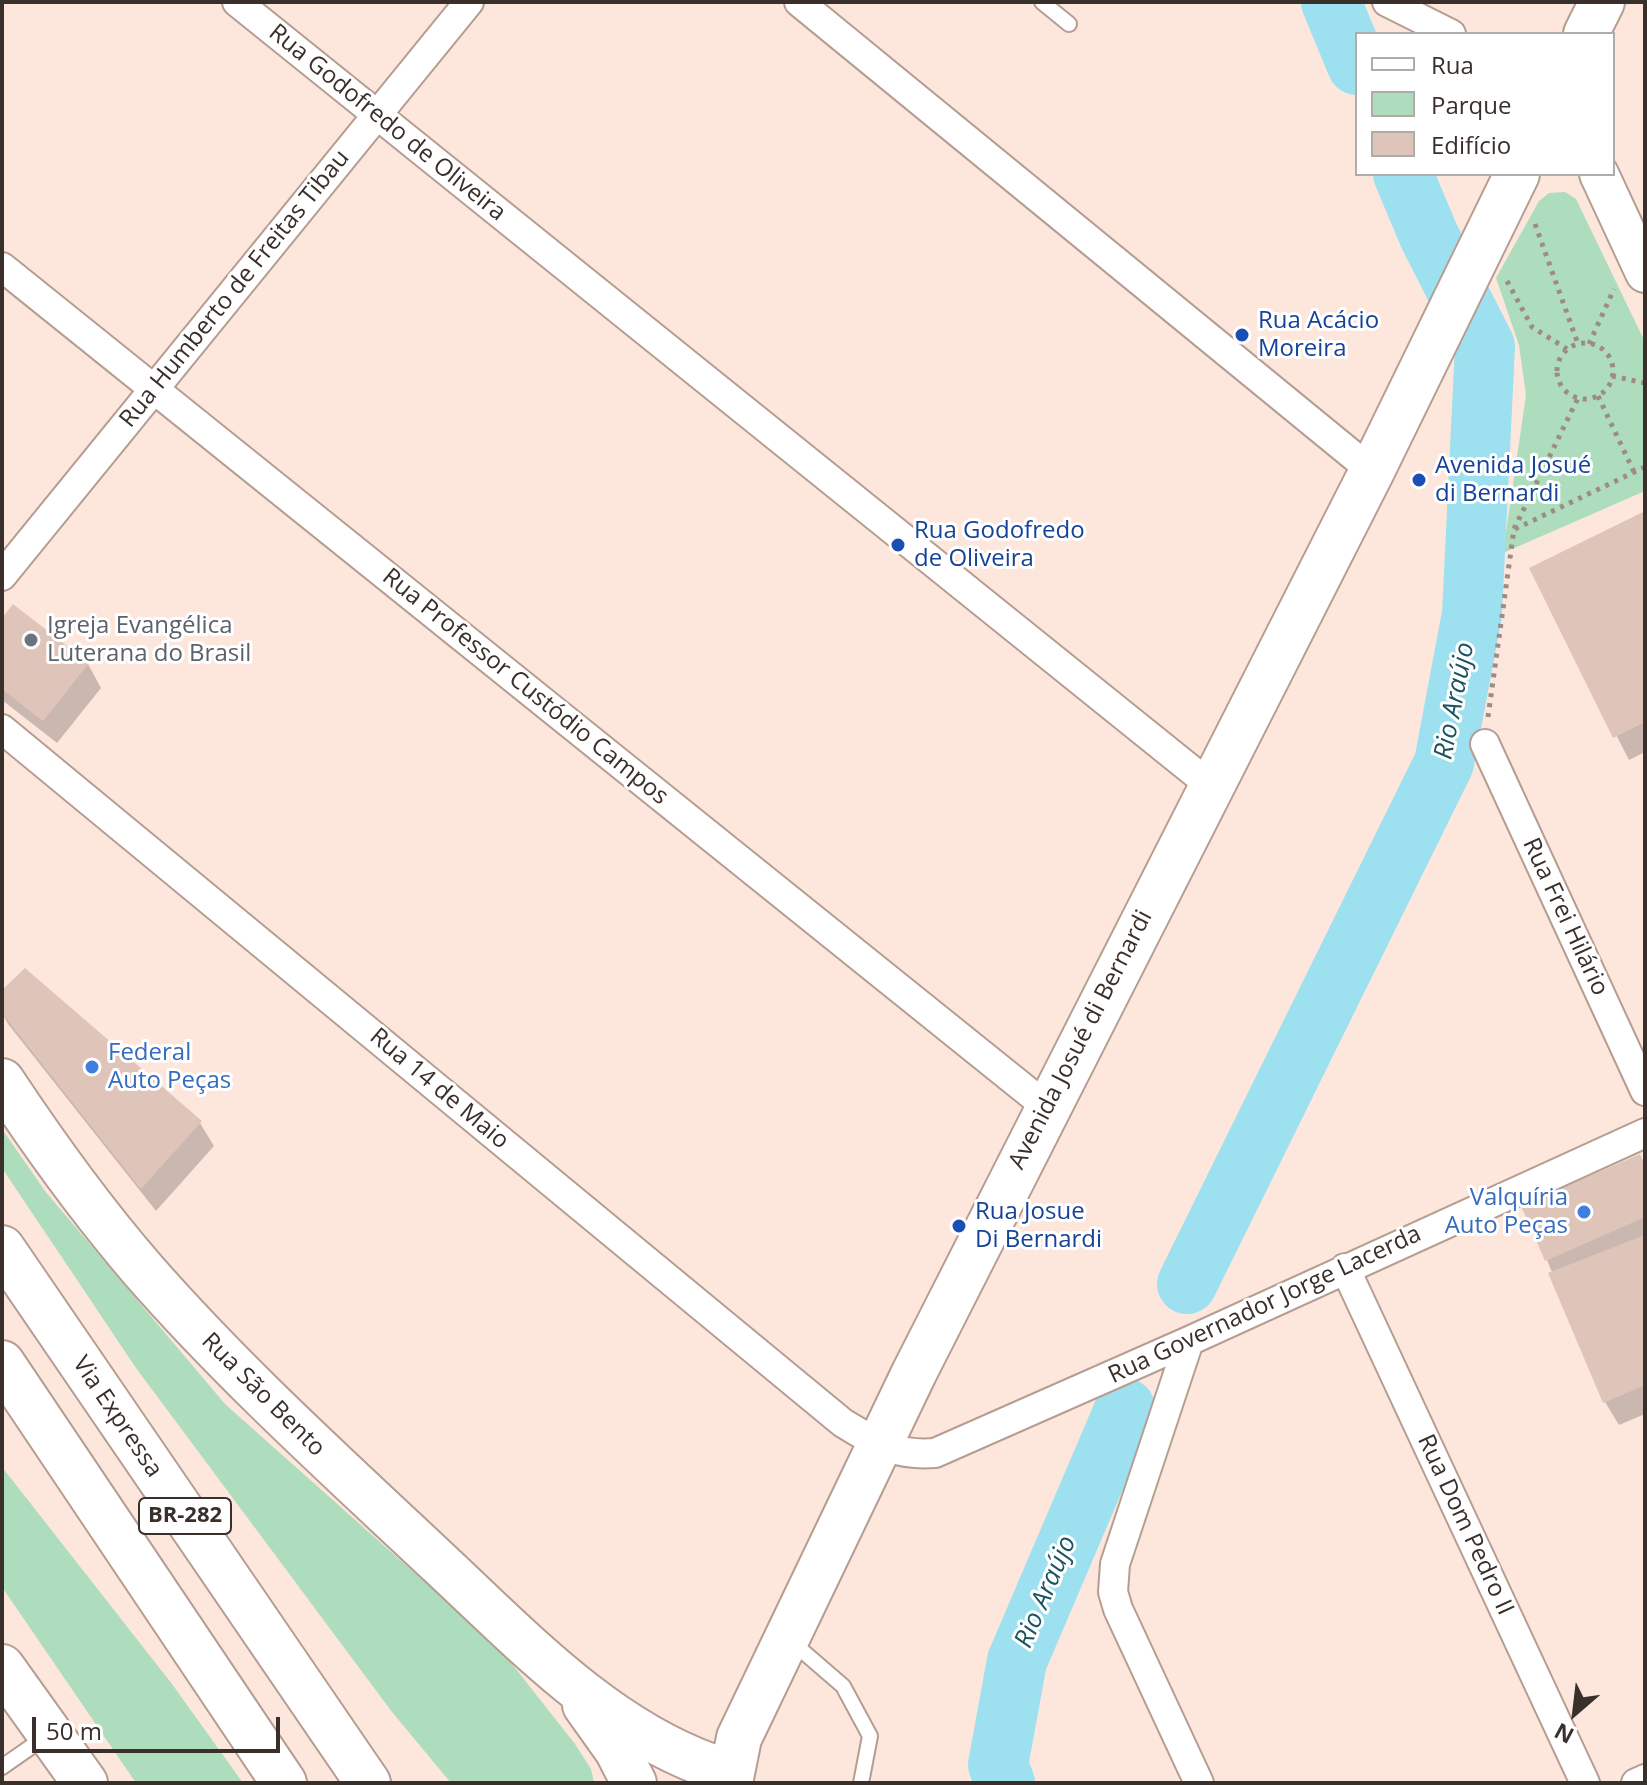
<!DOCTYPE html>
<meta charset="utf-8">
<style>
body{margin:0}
#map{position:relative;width:1647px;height:1785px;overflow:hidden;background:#fde7dd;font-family:"Open Sans",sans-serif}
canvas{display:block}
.frame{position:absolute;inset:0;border:4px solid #3a302b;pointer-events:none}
.legend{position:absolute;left:1355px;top:32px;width:260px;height:144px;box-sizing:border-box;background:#fff;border:2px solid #b0acaa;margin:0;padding:10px 14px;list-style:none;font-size:24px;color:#3a302b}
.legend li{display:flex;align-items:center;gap:16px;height:40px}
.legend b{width:40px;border:2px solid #b0acaa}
.north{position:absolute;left:1535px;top:1673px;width:80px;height:80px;-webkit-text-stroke:6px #fff;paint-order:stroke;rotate:208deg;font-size:22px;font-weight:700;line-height:32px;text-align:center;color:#3a302b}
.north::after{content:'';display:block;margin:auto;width:28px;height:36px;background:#3a302b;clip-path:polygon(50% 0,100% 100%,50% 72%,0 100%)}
.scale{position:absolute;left:32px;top:1717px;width:248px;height:36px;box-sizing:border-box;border:4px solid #3a302b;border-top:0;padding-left:10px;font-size:24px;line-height:28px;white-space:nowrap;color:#3a302b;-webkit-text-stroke:6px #fff;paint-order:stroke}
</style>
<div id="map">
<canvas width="1647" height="1785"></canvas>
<div class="frame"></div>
<ul class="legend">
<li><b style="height:10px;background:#fff"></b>Rua</li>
<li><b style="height:22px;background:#adddbd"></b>Parque</li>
<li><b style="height:22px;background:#dfc5b9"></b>Edifício</li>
</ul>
<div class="north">N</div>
<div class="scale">50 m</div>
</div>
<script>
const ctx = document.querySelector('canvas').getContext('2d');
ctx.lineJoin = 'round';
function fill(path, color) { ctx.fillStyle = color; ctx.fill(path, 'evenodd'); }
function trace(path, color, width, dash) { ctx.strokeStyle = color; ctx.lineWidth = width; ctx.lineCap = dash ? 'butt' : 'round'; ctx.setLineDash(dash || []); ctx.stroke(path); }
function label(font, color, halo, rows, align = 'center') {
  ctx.font = font + ' "Open Sans",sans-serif'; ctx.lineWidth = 6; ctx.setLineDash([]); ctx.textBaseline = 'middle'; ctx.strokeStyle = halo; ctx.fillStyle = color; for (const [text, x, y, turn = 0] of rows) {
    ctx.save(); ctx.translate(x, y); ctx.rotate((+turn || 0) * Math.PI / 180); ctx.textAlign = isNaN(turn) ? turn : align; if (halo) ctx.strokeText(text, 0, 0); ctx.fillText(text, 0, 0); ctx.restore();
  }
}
const green = new Path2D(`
 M1565,192L1576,199L1645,342V491L1503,553L1526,395L1519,345L1496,278L1539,201L1549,193Z
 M2,1129L45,1191L225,1404L501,1650L575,1744L591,1769L594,1783H451L392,1712L136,1368L2,1168Z
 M2,1467L172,1684L243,1783H136L2,1587Z`);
const shadow = new Path2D(`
 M1645,513V752L1629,760L1531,569Z
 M2,621L88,664L101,688L57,743L2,700Z
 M2,993L200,1123L214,1146L156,1211L8,1024L2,1013Z
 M1645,1166V1414L1619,1425L1605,1402L1547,1260Z`);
const river = new Path2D(`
 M1331,2L1357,65
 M1187,1284L1444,763L1472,614L1485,346L1429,236L1403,174
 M1005,1783L998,1765L1017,1661L1125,1408`);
const building = new Path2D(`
 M1645,511V722L1613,738L1529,568Z
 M13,604L89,663L43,721L2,689V618Z
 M25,968L202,1121L141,1189L2,1013V990Z
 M1640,1154L1645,1165V1217L1545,1261L1521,1206Z
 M1645,1235V1385L1603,1403L1548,1273Z`);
const path = new Path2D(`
 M1535,224L1578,344
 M1507,281L1532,327L1567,349
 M1557 371a28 28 0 1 1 56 0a28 28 0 1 1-56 0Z
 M1589,344L1614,289
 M1612,376L1645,383
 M1598,396L1634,472
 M1515,529L1645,467
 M1488,717L1514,529L1578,398`);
const service = new Path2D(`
 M1042,2L1069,24
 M792,1642L843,1686L870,1736L861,1783
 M2,1767L48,1735`);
const minor = new Path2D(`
 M237,2L1210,785
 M799,2L1372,471
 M1387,2L1451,34
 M2,267L1047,1107
 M2,576L469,2
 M2,729L843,1423C877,1443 894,1456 935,1453L1189,1341L1645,1133
 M1485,744L1645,1091
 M1345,1268L1585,1783
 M1189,1341L1115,1564L1113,1592L1118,1609L1199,1783
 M1636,1783L1645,1779`);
const secondary = new Path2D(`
 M1599,174L1645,273`);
const primary = new Path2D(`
 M1586,34L1602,2
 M2,1081C45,1146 92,1211 143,1270C234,1374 336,1466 436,1560C519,1637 602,1727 710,1766
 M2,1667L85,1783
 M585,1705L617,1750L634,1783
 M730,1783L739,1738L914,1373L1372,471L1517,174`);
const motorway = new Path2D(`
 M2,1248L368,1783
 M2,1363L284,1783`);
const markers = [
 [1242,335,8,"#1a4fb4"],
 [1419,480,8,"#1a4fb4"],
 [898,545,8,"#1a4fb4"],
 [31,640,8,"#6b7280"],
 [92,1067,8,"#3f7fe0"],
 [1584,1212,8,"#3f7fe0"],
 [959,1226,8,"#1a4fb4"]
];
const shields = [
 [185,1516,92]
];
const shieldNames = [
 ["BR-282",185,1516]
];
const streetNames = [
 ["Rua Godofredo de Oliveira",387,123,39],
 ["Rua Humberto de Freitas Tibau",235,289,-51],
 ["Rua Professor Custódio Campos",525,687,39],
 ["Rua Frei Hilário",1565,917,65],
 ["Avenida Josué di Bernardi",1081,1040,-63],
 ["Rua 14 de Maio",439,1089,40],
 ["Rua Governador Jorge Lacerda",1265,1305,-25],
 ["Rua São Bento",263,1395,45],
 ["Via Expressa",117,1417,56],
 ["Rua Dom Pedro II",1465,1525,65]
];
const transitNames = [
 ["Rua Acácio",1258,321],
 ["Moreira",1258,349],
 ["Avenida Josué",1435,466],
 ["di Bernardi",1435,494],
 ["Rua Godofredo",914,531],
 ["de Oliveira",914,559],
 ["Rua Josue",975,1212],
 ["Di Bernardi",975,1240]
];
const worshipNames = [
 ["Igreja Evangélica",47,626],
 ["Luterana do Brasil",47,654]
];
const shopNames = [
 ["Federal",108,1053],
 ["Auto Peças",108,1081],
 ["Valquíria",1568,1198,"right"],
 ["Auto Peças",1568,1226,"right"]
];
const waterNames = [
 ["Rio Araújo",1455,701,-79],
 ["Rio Araújo",1046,1592,-67]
];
fill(green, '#adddbd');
fill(shadow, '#0003');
trace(river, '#9de0ef', 60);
fill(building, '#dfc5b9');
trace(service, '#b69d91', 18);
trace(minor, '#b69d91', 32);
trace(secondary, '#b69d91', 42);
trace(primary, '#b69d91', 48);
trace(motorway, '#b69d91', 48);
trace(path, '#9c8c85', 5, [4, 6]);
trace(service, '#fff', 14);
trace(minor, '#fff', 28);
trace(secondary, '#fff', 38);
trace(primary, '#fff', 44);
trace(motorway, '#fff', 44);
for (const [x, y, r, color] of markers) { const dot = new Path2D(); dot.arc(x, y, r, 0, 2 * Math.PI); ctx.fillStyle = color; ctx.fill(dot); trace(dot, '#fff', 3); }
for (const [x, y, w] of shields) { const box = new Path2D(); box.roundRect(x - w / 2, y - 18, w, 36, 6); ctx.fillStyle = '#fff'; ctx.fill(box); trace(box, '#3a302b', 2); }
label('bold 22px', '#3a302b', null, shieldNames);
label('24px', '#3a302b', '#fff', streetNames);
label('24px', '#164399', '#fff', transitNames, 'left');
label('24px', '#5b616d', '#fff', worshipNames, 'left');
label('24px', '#366cbe', '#fff', shopNames, 'left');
label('italic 26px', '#1b545e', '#fff', waterNames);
</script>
